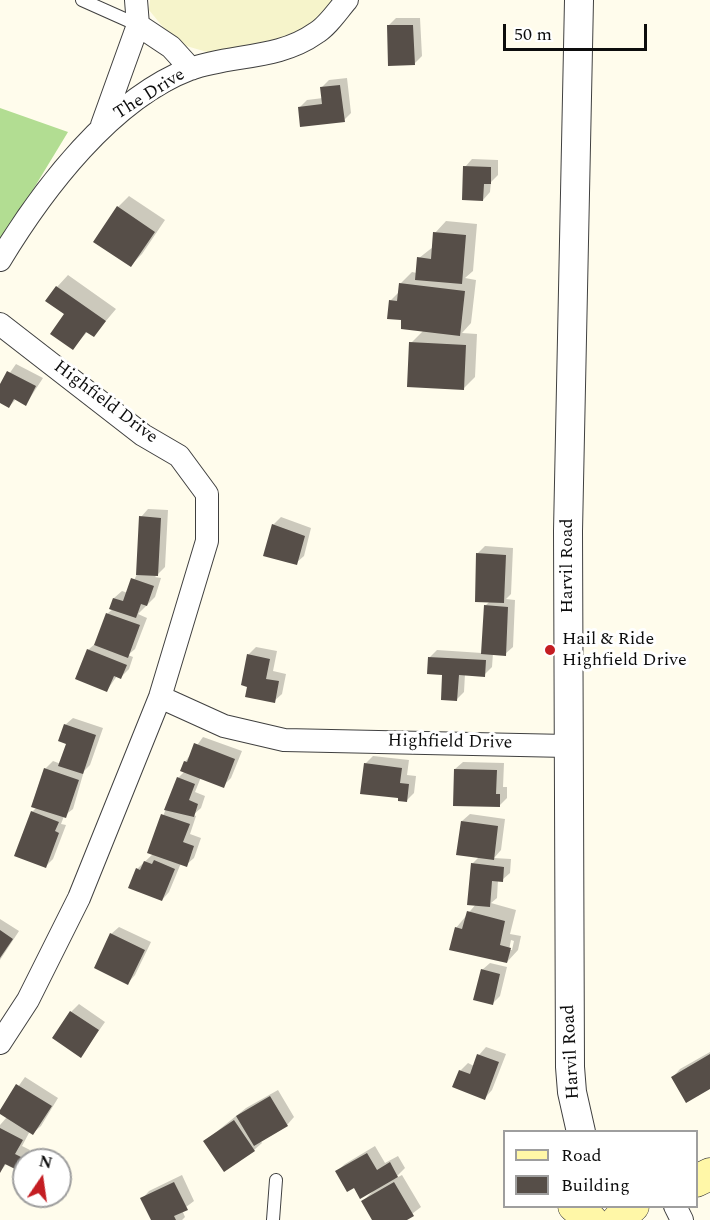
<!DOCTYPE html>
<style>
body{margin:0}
#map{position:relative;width:710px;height:1220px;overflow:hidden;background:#fffcec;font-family:Spectral,serif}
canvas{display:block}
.legend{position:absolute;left:503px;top:1130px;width:195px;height:78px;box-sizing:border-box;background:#fff;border:2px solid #9e9e9e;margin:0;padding:8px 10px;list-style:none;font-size:18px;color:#0d0d0d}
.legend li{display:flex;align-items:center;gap:12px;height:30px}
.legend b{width:30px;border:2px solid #9e9e9e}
.north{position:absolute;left:12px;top:1148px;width:60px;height:60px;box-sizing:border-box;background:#fff;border:2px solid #9e9e9e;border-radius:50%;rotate:13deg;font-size:16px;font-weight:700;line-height:24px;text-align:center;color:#0d0d0d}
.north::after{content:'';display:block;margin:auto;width:21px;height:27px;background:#c41d22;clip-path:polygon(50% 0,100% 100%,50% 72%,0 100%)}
.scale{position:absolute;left:503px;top:24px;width:144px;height:27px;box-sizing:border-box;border:3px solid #0d0d0d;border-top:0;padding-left:8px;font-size:18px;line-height:21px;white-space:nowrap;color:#0d0d0d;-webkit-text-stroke:4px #fff;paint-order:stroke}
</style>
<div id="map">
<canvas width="710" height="1220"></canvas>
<ul class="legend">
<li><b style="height:8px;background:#fff7a7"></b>Road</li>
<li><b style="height:16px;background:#564e48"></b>Building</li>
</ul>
<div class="north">N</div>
<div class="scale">50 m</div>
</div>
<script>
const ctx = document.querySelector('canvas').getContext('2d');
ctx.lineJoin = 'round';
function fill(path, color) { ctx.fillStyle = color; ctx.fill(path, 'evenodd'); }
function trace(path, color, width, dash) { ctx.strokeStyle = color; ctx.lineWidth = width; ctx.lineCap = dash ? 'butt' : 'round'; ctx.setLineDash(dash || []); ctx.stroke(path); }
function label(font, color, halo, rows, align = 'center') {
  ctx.font = font + ' Spectral,serif'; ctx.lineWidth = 6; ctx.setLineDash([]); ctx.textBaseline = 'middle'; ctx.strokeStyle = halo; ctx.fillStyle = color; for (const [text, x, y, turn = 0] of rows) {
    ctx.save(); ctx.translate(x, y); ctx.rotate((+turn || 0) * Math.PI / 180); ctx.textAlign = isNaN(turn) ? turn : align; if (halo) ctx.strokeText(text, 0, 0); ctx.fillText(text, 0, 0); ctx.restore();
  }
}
const farmland = new Path2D(`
 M150,0H347L318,33L214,54L176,43L149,10Z`);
const forest = new Path2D(`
 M0,108L68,132L0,244Z`);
const shadow = new Path2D(`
 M396,18H420L422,56L414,64L388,26Z
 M347,78L351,113L344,120L299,108L307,100L323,98L321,88L329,80Z
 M472,159L498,160V175L491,182L490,192L483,200L465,167Z
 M129,196L165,220L142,254L131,265L118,207Z
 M446,221L477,224L473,271L465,278L476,280L471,323L462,333L477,334L475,377L464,388L411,343L423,331L403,319L390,301L399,292L400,284L412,272L417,273L419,258L433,247L435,233Z
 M68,275L116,309L94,335L88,331L73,348L57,287Z
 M16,364L43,378L26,404L16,399L9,407L0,402V387Z
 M148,509L168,510L165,567L155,577L161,578L155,597L138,614L147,618L135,649L128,655L133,657L129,669L121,677L117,676L107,690L88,650L96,643L108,613L113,609L114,598L122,591L128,593L137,574L141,517Z
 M281,517L311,528L304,556L296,563L273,525Z
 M485,546L513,548L511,594L506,599L515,600L513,647L505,654L493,653L492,667L484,675L465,674L464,692L457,699L444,674L429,658L437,650L482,653L485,606L490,601L477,554Z
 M256,647L277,651L273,671L286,674L282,694L274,701L249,686L248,655Z
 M73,718L103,728L90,765L84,771L73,809L64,816L61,824L66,825L53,859L45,867L32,812L37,807L45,769L53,761L61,764L68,743L65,725Z
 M203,737L242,751L231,778L223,786L201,777L195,792L205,796L201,808L193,815L196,816L190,834L201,838L194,858L186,865L181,863L169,892L162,900L137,869L153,854L149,852L178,778L185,771V762Z
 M373,756L409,760L407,775L416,776L414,793L406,801L365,764Z
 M463,762L504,763L503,787H507V798L499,806L455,769Z
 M470,814L505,819L501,850L494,858L511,859L510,873L502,880H498L497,898L491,903L516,910L510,934L521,936L518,950L507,962L456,928L476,904L472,864L480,856L462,821ZM511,940L514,941L512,950H509Z
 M0,919L19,931L0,960Z
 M119,927L151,942L135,975L128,983L111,934Z
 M490,963L507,967L500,996L493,1003L482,970Z
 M79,1004L105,1022L81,1056L71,1012Z
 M486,1047L506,1054L492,1090L485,1098L460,1071L468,1063L474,1066L479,1055Z
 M710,1052V1087L673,1077L680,1069Z
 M25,1077L58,1098L41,1126L33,1133L30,1131L22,1146L30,1150L24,1161L17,1168L7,1163L0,1172V1125L7,1117L0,1112Z
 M278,1090L294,1117L287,1125L260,1140L262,1143L254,1150L205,1141L246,1108Z
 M375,1146L385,1163L398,1156L405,1168L394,1179L402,1175L421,1207L404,1220H374L363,1201L373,1191L354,1186L337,1171L345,1164Z
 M182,1175L194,1201L182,1210L185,1217L182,1220H152L142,1199L149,1191Z`);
const building = new Path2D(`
 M387,25H413L415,65L388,66Z
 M340,85L345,122L300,127L298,107L322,104L320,87Z
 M463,166L491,167V184H484L483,201L462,200Z
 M117,206L155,232L131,267L93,242Z
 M433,232L466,235L462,284L415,280L417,257L431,259Z
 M399,283L465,291L460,336L401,329V320L387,319L389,300L397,301Z
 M56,286L106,321L94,337L86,332L73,350L50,334L64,314L45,301Z
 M409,342L466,345L464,390L407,387Z
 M7,371L36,386L26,406L14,399L9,408L0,403V384Z
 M139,516L161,518L158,576L136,575Z
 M272,524L305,536L297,565L263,556Z
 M476,553L506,555L504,603L475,602Z
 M131,578L154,586L147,606L141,604L136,618L109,609L113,598L123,601Z
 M484,605L508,607L506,656L481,654Z
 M106,613L140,625L128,658L94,645Z
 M87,649L127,665L121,679L114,676L107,692L75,679Z
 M247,654L270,659L266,679L279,681L275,703L245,697L247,687L241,685Z
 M428,657L486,660L485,677L459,675L457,701L441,700L442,675L427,674Z
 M64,724L96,735L83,774L58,766L66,744L58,741Z
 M194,743L235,759L224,788L180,771L184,761L187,762Z
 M364,763L402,768L400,783L409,784L407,802L398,801V798L360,794Z
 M44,768L79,780L66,818L31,807Z
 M454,769L497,770L496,794H500V807L453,806Z
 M177,777L195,784L189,800L198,804L194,817L164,810Z
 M31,811L59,822L55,831L59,833L46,868L14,856Z
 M161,814L190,824L183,842L194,846L187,867L147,853Z
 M461,821L498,826L494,860L456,855Z
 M154,860L175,869L162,901L128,888L136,868L140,870L144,861L152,864Z
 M471,863L504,867L503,882L492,881L490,907L467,905Z
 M467,911L505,921L500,945L511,948L507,963L449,950L455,927L462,929Z
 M0,930L13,939L0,958Z
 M110,933L145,950L128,985L94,968Z
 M481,969L500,974L493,1005L473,1000Z
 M70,1011L99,1030L81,1058L52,1038Z
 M477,1054L499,1062L485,1100L452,1087L459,1070L470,1074Z
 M710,1054V1089L686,1103L671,1077Z
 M16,1084L52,1106L33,1135L0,1114V1110Z
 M270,1096L288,1126L254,1146L236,1116Z
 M234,1120L255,1151L224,1172L203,1141Z
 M0,1128L23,1140L15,1154L23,1158L17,1170L5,1164L0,1173Z
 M367,1153L377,1170L390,1162L398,1177L360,1199L354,1188L347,1192L335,1171Z
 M174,1182L188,1210L174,1216L176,1220H151L140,1198Z
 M394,1182L414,1216L407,1220H372L361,1201Z`);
const service = new Path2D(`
 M82,0L138,25
 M273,1220L276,1180`);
const minor = new Path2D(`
 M138,25L171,47L191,69
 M102,125L138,25L136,0
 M0,260C43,189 111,99 190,69C232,54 278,60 316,33C328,26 338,10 347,0
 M0,324L143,435L179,456L207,494V541L160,697L79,898L28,1000L0,1043
 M160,697L224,726L284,740L567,746
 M675,1206L682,1220`);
const tertiary = new Path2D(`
 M579,0L568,531L570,1067L572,1092L581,1132`);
const secondary = new Path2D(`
 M696,1181L710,1174
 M574,1206L591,1220
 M618,1220L633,1206`);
const markers = [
 [550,650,6,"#c41d22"]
];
const streetNames = [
 ["The Drive",150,95,-32],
 ["Highfield Drive",105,403,37],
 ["Harvil Road",568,566,-90],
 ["Highfield Drive",450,743,1],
 ["Harvil Road",572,1052,-93]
];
const poiNames = [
 ["Hail & Ride",562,640],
 ["Highfield Drive",562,661]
];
fill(farmland, '#f6f4cb');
fill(forest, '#b2dd92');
fill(shadow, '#0003');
fill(building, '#564e48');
trace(service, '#404040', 14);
trace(minor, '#404040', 24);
trace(tertiary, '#404040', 30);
trace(secondary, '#2f2f2f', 33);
trace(service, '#fff', 12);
trace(minor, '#fff', 22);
trace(tertiary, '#fff', 28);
trace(secondary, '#fff7a7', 32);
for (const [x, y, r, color] of markers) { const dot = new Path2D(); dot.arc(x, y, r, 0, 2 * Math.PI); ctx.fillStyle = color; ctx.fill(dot); trace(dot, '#fff', 2); }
label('18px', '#0d0d0d', '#fff', streetNames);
label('18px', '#0d0d0d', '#fff', poiNames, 'left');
</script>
